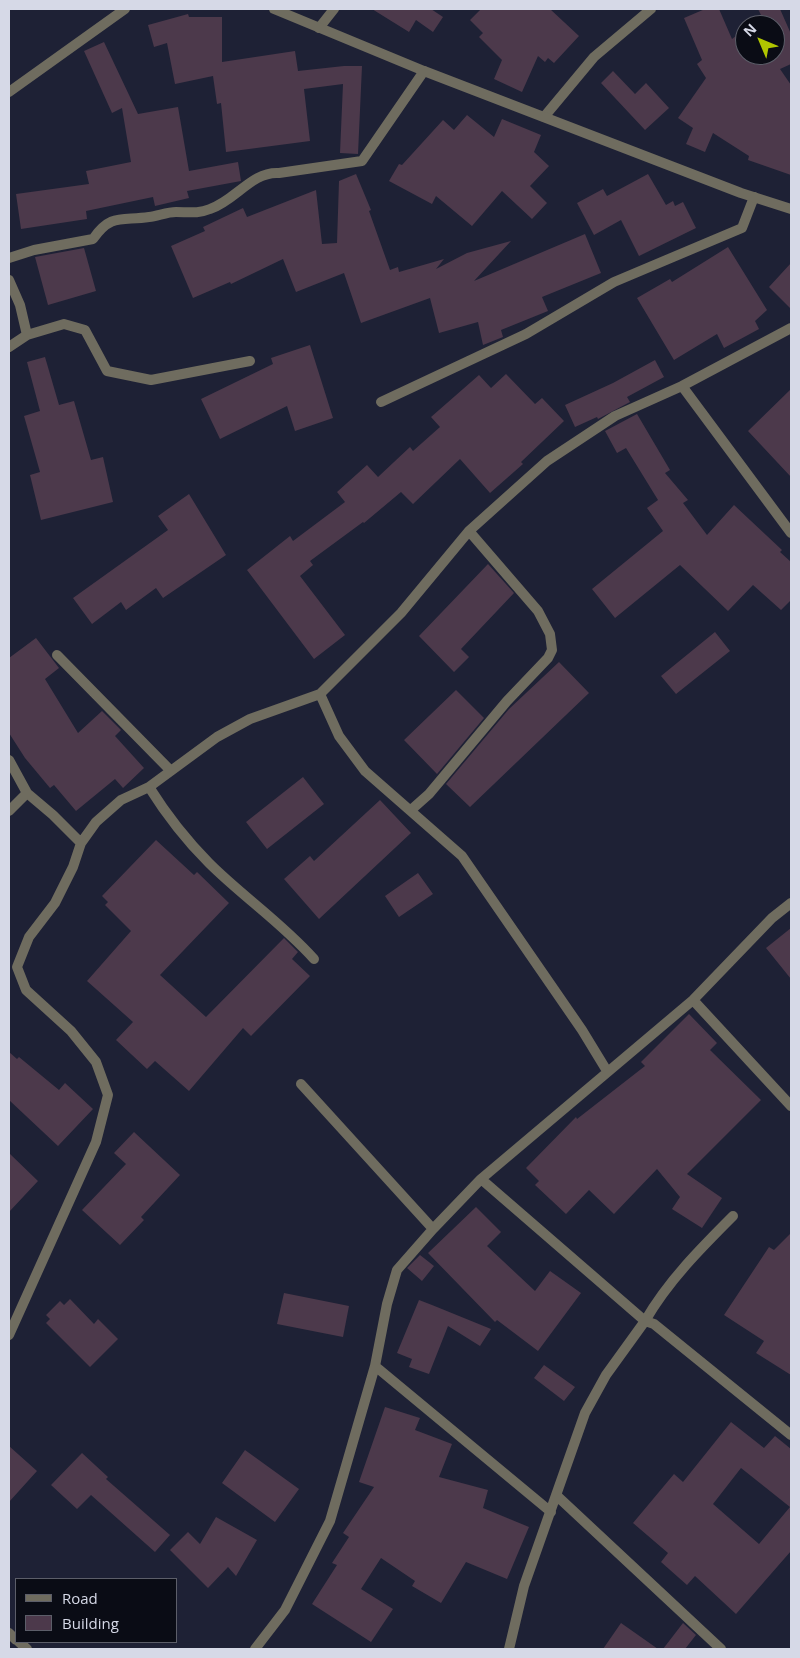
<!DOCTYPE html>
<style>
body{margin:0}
#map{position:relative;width:800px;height:1658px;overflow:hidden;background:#1e2135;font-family:"Open Sans",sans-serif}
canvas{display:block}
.frame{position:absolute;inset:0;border:10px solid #d6d9e7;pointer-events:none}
.legend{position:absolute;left:15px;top:1578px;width:162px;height:65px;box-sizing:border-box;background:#0a0c15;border:1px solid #5c5e69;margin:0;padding:6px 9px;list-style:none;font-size:15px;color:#d6d9e7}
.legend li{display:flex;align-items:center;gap:10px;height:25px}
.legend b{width:25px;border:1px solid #5c5e69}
.north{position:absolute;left:735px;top:15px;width:50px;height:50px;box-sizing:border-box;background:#0a0c15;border:1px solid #5c5e69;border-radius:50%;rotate:315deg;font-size:14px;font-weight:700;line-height:20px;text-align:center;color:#d6d9e7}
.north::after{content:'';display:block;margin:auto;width:18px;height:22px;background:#b0c500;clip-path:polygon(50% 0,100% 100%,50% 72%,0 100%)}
</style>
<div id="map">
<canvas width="800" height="1658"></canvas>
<div class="frame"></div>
<ul class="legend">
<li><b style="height:6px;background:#6f6c5f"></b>Road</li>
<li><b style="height:14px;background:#4c394b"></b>Building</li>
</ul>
<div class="north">N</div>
</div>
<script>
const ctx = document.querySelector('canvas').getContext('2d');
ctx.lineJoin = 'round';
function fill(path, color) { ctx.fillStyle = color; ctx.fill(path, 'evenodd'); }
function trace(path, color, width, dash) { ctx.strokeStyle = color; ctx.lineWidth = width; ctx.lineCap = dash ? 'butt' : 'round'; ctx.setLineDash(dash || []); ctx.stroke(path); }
const building = new Path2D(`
 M372,9H431L443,17L433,32L416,20L409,32Z
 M481,9H550L579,36L554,63L548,58L545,62L538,56L522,92L494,79L502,60L479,37L483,33L470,20Z
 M705,9H719L732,39L745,29V55H775V25H751L762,17L758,9H780L791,34V64L780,69L791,85V175L748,160L749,156L713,133L705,152L686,144L693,128L678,118L706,78L697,64L702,60L684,18Z
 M188,14L189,17H222V62L295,51L298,71L344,66H362L358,154L340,153L343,84L304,89L310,141L226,152L221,103L217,104L213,76L175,84L167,43L154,47L148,25Z
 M104,42L138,114L178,107L189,171L238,162L241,181L187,191L189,198L155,206L153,197L86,211L87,219L21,229L16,194L89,184L86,171L131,162L122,108L112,113L84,51Z
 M613,71L635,94L646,83L669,108L645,130L601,83Z
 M467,115L494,137L502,119L541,135L534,152L549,166L530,186L547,203L532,219L502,191L472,226L436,196L432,204L389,181L399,164L402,165L443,120L454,130Z
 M356,174L371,210L369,211L390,270L398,267L399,272L444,259L436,269L467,253L511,241L474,281L585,234L601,273L542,297L548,311L501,330L503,337L483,345L478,322L439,333L430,298L361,323L344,273L296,292L283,259L231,284L230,282L193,298L171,246L205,231L203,227L243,208L247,217L316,190L322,244L337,243L339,181Z
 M648,174L666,205L673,201L675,206L683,202L696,228L639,256L621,220L594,235L577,203L603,189L607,196Z
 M728,247L767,310L755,321L759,329L724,348L717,334L674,360L637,298L670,279L672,282Z
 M84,248L96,291L48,305L35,257Z
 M791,263V309L769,287Z
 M310,345L333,418L295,431L287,406L220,439L201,399L273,364L271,358Z
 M45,357L59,405L74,401L91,460L103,457L113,502L41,520L30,475L40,472L24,416L40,411L27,362Z
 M655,360L664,377L627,397L630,402L598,419L597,417L575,427L565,405L613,383Z
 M506,374L535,404L542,398L564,421L521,462L523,464L490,493L460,459L413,504L401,492L364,523L363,522L310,561L313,565L300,576L345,635L314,659L247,570L290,536L293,541L345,502L337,492L367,465L378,477L410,447L413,451L440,427L431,417L479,375L491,388Z
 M791,389V477L748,431Z
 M637,414L670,470L665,473L688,500L683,503L707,535L734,505L782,550L780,552L791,562V600L781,610L753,585L728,611L680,565L615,618L592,589L663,531L647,508L658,500L626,448L617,453L605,431Z
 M189,494L226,555L163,598L156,588L126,610L121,602L92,624L73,598L168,530L158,516Z
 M488,564L514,593L461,649L469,657L454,672L419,636Z
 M715,632L730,651L676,694L661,676Z
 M36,638L59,668L45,679L78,733L102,711L121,730L115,736L144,768L123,788L115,779L76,811L54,785L50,788L25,758L9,733V658Z
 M559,662L589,693L470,807L446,784L509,709Z
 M456,690L484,718L437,774L404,740Z
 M303,777L324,804L267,849L246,822Z
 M380,800L411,833L319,919L284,879L310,856L314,861Z
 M156,840L194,875L197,872L229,903L160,975L206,1017L284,938L298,952L292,959L310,976L251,1036L243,1028L189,1091L155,1061L147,1069L116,1040L133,1022L87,981L131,931L105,905L108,902L102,896Z
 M418,873L433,894L399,917L385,896Z
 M791,928V979L766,948Z
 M689,1014L717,1043L710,1050L761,1100L687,1174L722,1198L702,1228L672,1209L680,1197L657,1169L614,1214L589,1190L566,1214L535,1185L539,1181L526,1168L576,1117L577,1119L645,1066L641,1062Z
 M9,1052L17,1059L19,1057L59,1090L65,1083L93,1109L58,1146L9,1100Z
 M134,1132L180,1175L141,1217L144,1220L120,1245L82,1210L126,1164L114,1153Z
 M9,1153L38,1181L9,1212Z
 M476,1207L501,1232L487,1246L535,1291L550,1271L581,1293L538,1351L497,1320L495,1322L428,1253Z
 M791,1233V1375L756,1353L764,1341L724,1315L769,1247L774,1250Z
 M420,1255L434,1266L422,1281L407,1268Z
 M284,1293L349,1306L343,1337L277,1324Z
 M70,1299L94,1324L98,1319L118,1339L90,1367L46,1323L50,1319L46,1315L60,1301L64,1305Z
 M419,1300L432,1305L491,1329L480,1346L448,1326L429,1374L409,1367L412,1359L397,1353Z
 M544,1365L575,1387L564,1401L534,1378Z
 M385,1407L420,1418L415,1430L452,1444L439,1477L488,1490L483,1508L529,1527L507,1579L466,1562L441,1603L412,1586L415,1581L381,1558L361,1589L393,1609L371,1642L312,1604L337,1565L332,1563L349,1537L343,1533L374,1487L359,1482Z
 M731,1422L764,1448L775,1436L791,1449V1551L736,1614L695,1576L687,1585L661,1562L668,1553L633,1523L674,1474L683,1482ZM741,1468L790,1507L759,1544L713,1504Z
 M9,1446L37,1471L9,1502Z
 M245,1450L299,1489L275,1522L222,1483Z
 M82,1453L108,1477L106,1479L170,1535L155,1552L91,1495L77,1509L51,1485Z
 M216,1517L257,1540L236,1576L228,1567L208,1588L170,1550L188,1532L200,1544Z
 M621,1623L658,1649H603Z
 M683,1623L696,1635L685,1649H663Z`);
const minor = new Path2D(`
 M319,28L334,9
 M9,92L125,9
 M544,117L594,57L651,9
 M9,258L34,250L93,239C111,213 122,221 149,217C158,216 167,212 176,212C188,212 198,214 210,209C235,201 252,171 279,173L362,161L424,71
 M9,280L20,305L27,335L9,347
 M27,335L64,324L85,330L107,371L151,380L250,361
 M682,386L791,533
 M381,402L526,334L614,282L742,228L754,197
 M57,655L170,770
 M320,694L339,736L365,771L462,856L582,1030L607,1071
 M9,760L27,793L53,815L81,843
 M149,787C166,814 186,840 209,863C242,896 282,923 314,959
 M411,810L429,794L507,701L548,658L552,650L550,634L538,611L469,531
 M9,811L27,793
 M693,1000L791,1106
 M301,1084L433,1229
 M481,1179L645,1321L606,1375L585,1413L524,1586L509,1649
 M733,1216C701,1248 668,1281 645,1321L654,1324L791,1435
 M9,1335L96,1142L108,1095L96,1062L71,1031L26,990L17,967L29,937L55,903L73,867L81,843L96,822L121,800L149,787L217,737L250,719L320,694L401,613L469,531L547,461L615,416L682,386L791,328
 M375,1366L551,1512
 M556,1495L721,1649
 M9,1633L16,1640
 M19,1642L27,1649
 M255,1649L285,1610L330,1521L375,1366L387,1304L397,1270L433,1229L481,1179L693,1000L772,918L791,903`);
const tertiary = new Path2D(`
 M274,9L424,71L741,193L791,209`);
fill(building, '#4c394b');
trace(minor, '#6f6c5f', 10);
trace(tertiary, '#6f6c5f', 10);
</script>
